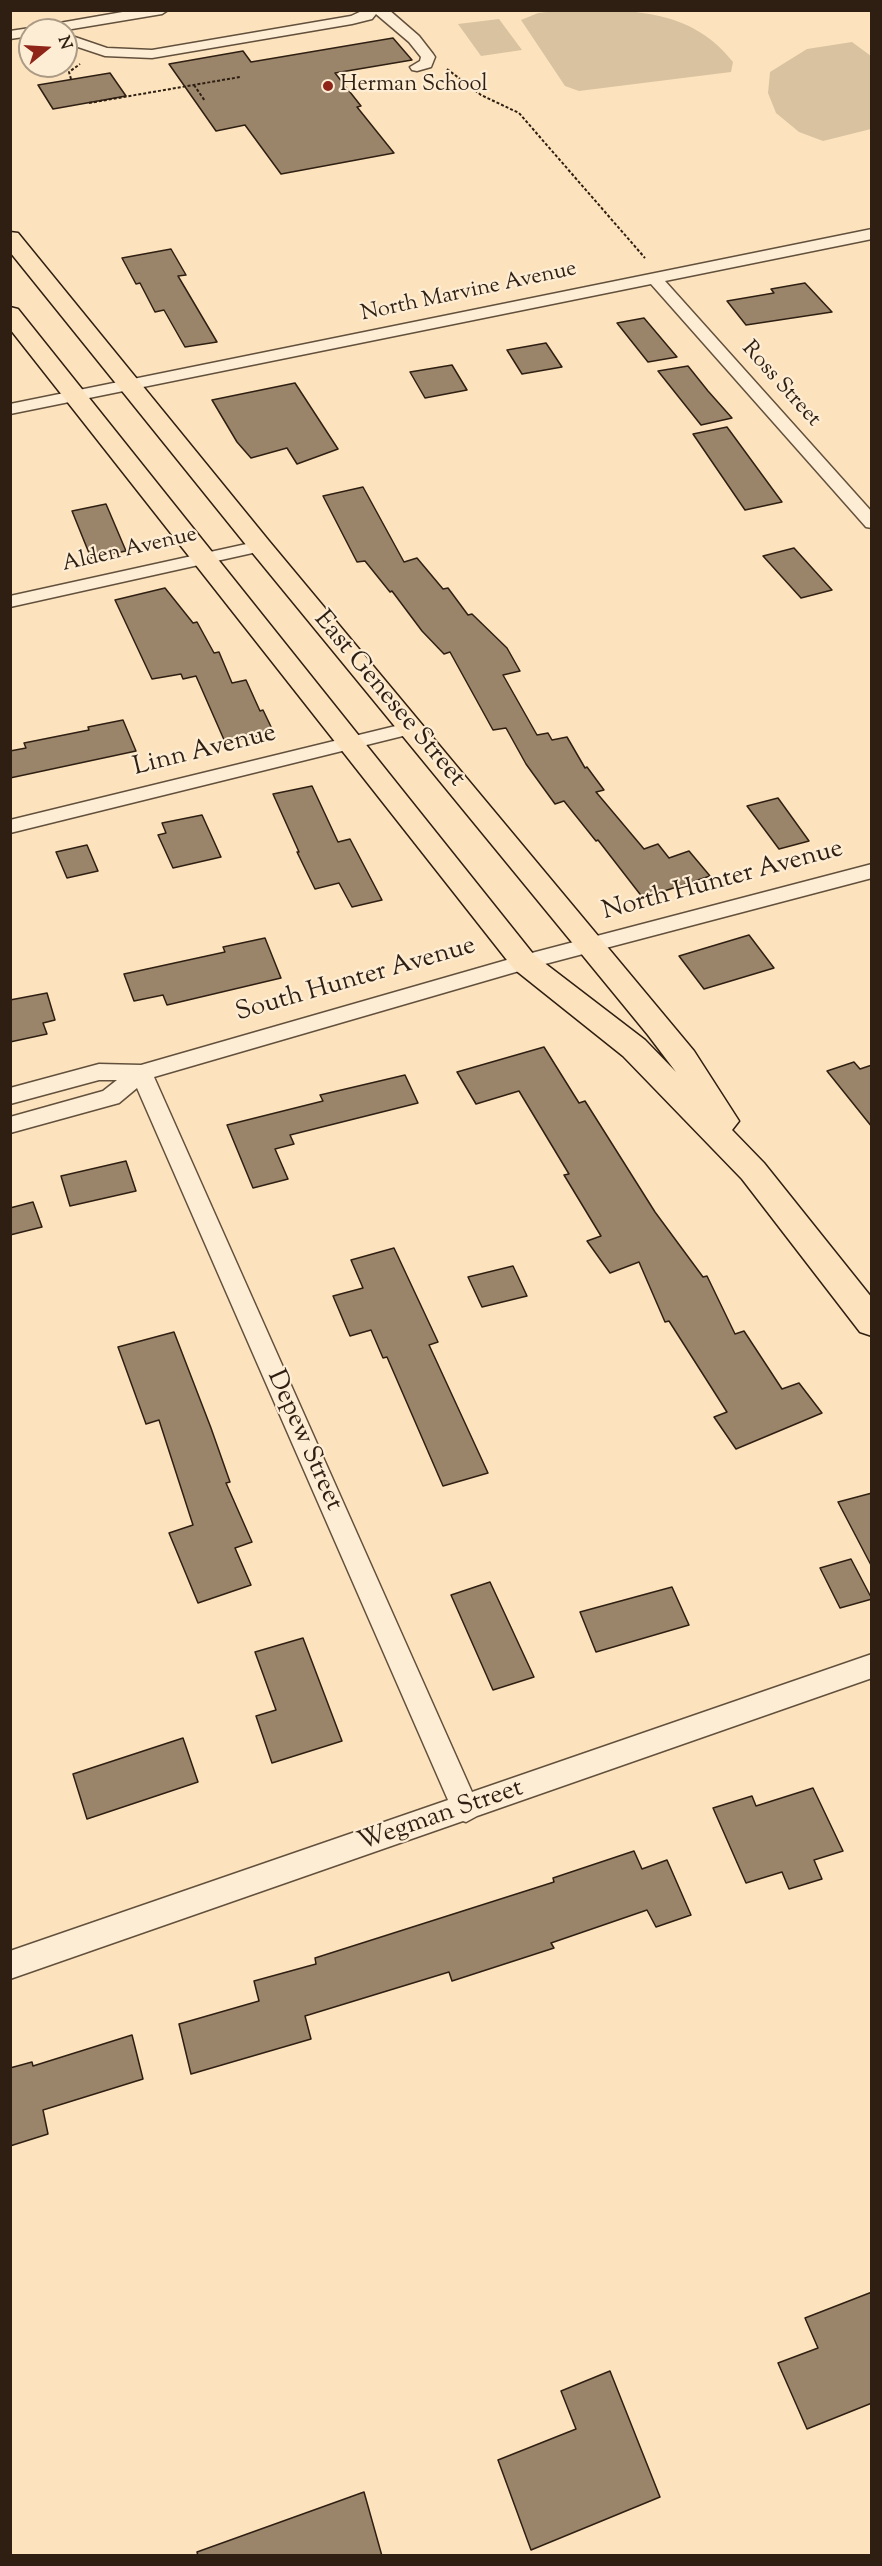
<!DOCTYPE html>
<style>
body{margin:0}
#map{position:relative;width:882px;height:2566px;overflow:hidden;background:#fce3bd;font-family:"Sorts Mill Goudy",serif}
canvas{display:block}
.frame{position:absolute;inset:0;border:12px solid #2f1f12;pointer-events:none}
.north{position:absolute;left:18px;top:18px;width:60px;height:60px;box-sizing:border-box;background:#fdedd4;border:2px solid #ab9b86;border-radius:50%;rotate:72deg;font-size:16px;font-weight:700;line-height:24px;text-align:center;color:#2f1f12}
.north::after{content:'';display:block;margin:auto;width:21px;height:27px;background:#8f2418;clip-path:polygon(50% 0,100% 100%,50% 72%,0 100%)}
</style>
<div id="map">
<canvas width="882" height="2566"></canvas>
<div class="frame"></div>
<div class="north">N</div>
</div>
<script>
const ctx = document.querySelector('canvas').getContext('2d');
ctx.lineJoin = 'round';
function fill(path, color) { ctx.fillStyle = color; ctx.fill(path, 'evenodd'); }
function trace(path, color, width, dash) { ctx.strokeStyle = color; ctx.lineWidth = width; ctx.lineCap = dash ? 'butt' : 'round'; ctx.setLineDash(dash || []); ctx.stroke(path); }
function label(font, color, halo, rows, align = 'center') {
  ctx.font = font + ' "Sorts Mill Goudy",serif'; ctx.lineWidth = 4.5; ctx.setLineDash([]); ctx.textBaseline = 'middle'; ctx.strokeStyle = halo; ctx.fillStyle = color; for (const [text, x, y, turn = 0] of rows) {
    ctx.save(); ctx.translate(x, y); ctx.rotate((+turn || 0) * Math.PI / 180); ctx.textAlign = isNaN(turn) ? turn : align; if (halo) ctx.strokeText(text, 0, 0); ctx.fillText(text, 0, 0); ctx.restore();
  }
}
const green = new Path2D(`
 M565,10C629,10 690,7 733,62L731,72L579,91L565,86L521,20L538,13Z
 M499,19L522,50L481,56L458,24Z
 M852,42L871,56V129L823,141L799,132L776,113L768,93L770,72L807,49Z`);
const building = new Path2D(`
 M393,38L412,60L335,73L361,106L357,107L394,153L281,174L245,125L216,131L169,64L243,51L251,62Z
 M110,73L126,96L53,109L38,85Z
 M171,249L186,275L178,276L217,342L185,347L164,310L155,312L140,283L136,284L122,258Z
 M805,283L832,312L746,325L727,301L774,293L771,289Z
 M644,318L677,357L648,362L617,323Z
 M546,343L562,367L522,374L507,350Z
 M452,365L467,390L425,398L410,372Z
 M688,366L708,391L732,418L701,425L658,371Z
 M295,383L338,449L297,464L287,448L251,458L237,442L212,400Z
 M727,427L782,502L745,510L693,434Z
 M363,487L404,562L417,558L443,589L448,588L468,615L472,614L507,648L520,671L503,675L537,735L548,733L552,740L567,737L585,768L587,767L604,790L596,792L644,849L658,844L669,858L689,851L710,876L643,898L598,840L596,841L564,801L555,804L526,764L506,728L493,730L450,652L444,654L422,631L392,591L390,592L365,561L357,562L323,496Z
 M106,504L126,551L91,558L72,511Z
 M794,548L832,590L801,598L763,556Z
 M165,588L193,623L197,622L214,653L219,652L232,683L246,680L260,711L263,710L274,733L225,742L196,676L183,679L181,674L152,679L115,600Z
 M123,720L136,751L10,778V751L26,748L24,743L89,730L88,727Z
 M312,786L338,842L350,839L382,900L352,907L339,883L315,889L297,852H299L273,794Z
 M778,798L809,841L779,849L747,806Z
 M202,815L221,857L173,868L158,835L166,833L162,823Z
 M87,845L98,871L67,878L56,852Z
 M749,935L774,968L704,989L679,956Z
 M265,938L281,978L167,1005L163,995L134,1001L124,974L225,952L223,947Z
 M47,993L55,1020L43,1023L47,1034L10,1042V1000Z
 M544,1047L579,1103L585,1101L655,1212L703,1277L707,1276L735,1334L744,1331L782,1389L799,1383L822,1413L736,1449L714,1417L727,1412L669,1321L665,1322L639,1262L610,1273L587,1241L601,1236L564,1175L569,1174L519,1091L476,1104L457,1072Z
 M854,1062L860,1069L872,1065V1127L827,1071Z
 M405,1075L418,1103L290,1135L294,1144L275,1149L288,1179L253,1188L227,1125L323,1101L320,1095Z
 M126,1161L136,1191L70,1206L61,1176Z
 M33,1202L42,1227L10,1235V1208Z
 M394,1248L438,1342L429,1345L488,1473L443,1486L387,1357L383,1358L371,1330L350,1336L333,1296L363,1288L351,1260Z
 M513,1266L527,1296L482,1307L468,1277Z
 M174,1332L211,1428L230,1482L226,1483L252,1542L235,1548L251,1585L198,1603L169,1533L193,1525L159,1420L146,1424L118,1347Z
 M872,1493V1567L838,1502Z
 M851,1559L872,1599L840,1608L820,1568Z
 M490,1582L534,1677L493,1690L451,1595Z
 M672,1587L689,1625L596,1652L580,1612Z
 M303,1638L342,1741L272,1763L256,1716L276,1710L255,1652Z
 M183,1738L198,1782L87,1819L73,1774Z
 M813,1788L843,1851L814,1860L822,1879L789,1889L782,1872L746,1883L713,1808L752,1796L756,1806Z
 M634,1851L642,1869L667,1860L691,1915L656,1927L647,1910L551,1943L554,1948L452,1981L449,1972L305,2016L311,2039L191,2074L179,2024L259,2001L254,1981L316,1964L315,1958L554,1882L553,1878Z
 M132,2035L143,2079L43,2110L48,2134L10,2146V2068L32,2062L33,2066Z
 M872,2292V2403L807,2429L778,2363L818,2348L805,2318Z
 M610,2371L660,2497L531,2550L498,2460L576,2429L561,2391Z
 M364,2492L382,2556H198L197,2552Z`);
const path = new Path2D(`
 M447,69L481,95L519,113L645,258
 M71,79L69,72L80,64
 M194,85L205,101
 M89,103L240,77`);
const street = new Path2D(`
 M134,10H168L162,14L66,30H30V36L10,39V31L30,28L35,30L42,26Z
 M364,10H389L419,36L433,54L435,57L431,67L417,71L412,70L410,67L420,61L421,57L409,42L376,14L372,19L352,24L152,58L105,56L66,43V34L107,48L152,50L351,16Z
 M872,229V239L665,281L872,512V528L866,527L651,284L10,414V404Z
 M260,541L266,542L269,546L266,550L10,607V596Z
 M412,722L419,724L422,728L419,732L10,833V820Z
 M872,864V878L526,969L154,1077L472,1792L872,1654V1678L477,1816L466,1822L463,1821L10,1979V1951L448,1800L137,1088L119,1103L10,1133V1117L103,1091L117,1080H99L10,1104V1088L99,1064L141,1065L524,955Z`);
const highway = new Path2D(`
 M10,232L18,233L269,541L694,1051L739,1121L732,1130L764,1163L872,1298V1336L860,1332L742,1179L623,1056L514,969L10,329V307L18,309L534,955L645,1040L676,1072L648,1035L251,551L10,252Z`);
const markers = [
 [328,86,6,"#8f2418"]
];
const farPoinames = [
 ["Herman School",340,86]
];
const farStreetnames = [
 ["North Marvine Avenue",469,293,-12],
 ["Ross Street",780,385,48],
 ["Alden Avenue",130,551,-13]
];
const streetNames = [
 ["East Genesee Street",388,700,50],
 ["Linn Avenue",205,752,-14],
 ["North Hunter Avenue",723,882,-15],
 ["South Hunter Avenue",356,981,-16],
 ["Depew Street",303,1441,66],
 ["Wegman Street",441,1817,-19]
];
fill(green, '#d9c2a0');
fill(building, '#9a856b');
trace(building, '#2f1f12', 1.5);
trace(street, '#62503d', 3);
trace(highway, '#2f1f12', 3);
trace(path, '#2f1f12', 2, [3, 2]);
fill(street, '#fdedd4');
fill(highway, '#fce3bd');
for (const [x, y, r, color] of markers) { const dot = new Path2D(); dot.arc(x, y, r, 0, 2 * Math.PI); ctx.fillStyle = color; ctx.fill(dot); trace(dot, '#fdedd4', 2); }
label('22px', '#2f1f12', '#fdedd4', farPoinames, 'left');
label('22px', '#2f1f12', '#fdedd4', farStreetnames);
label('26px', '#2f1f12', '#fdedd4', streetNames);
</script>
